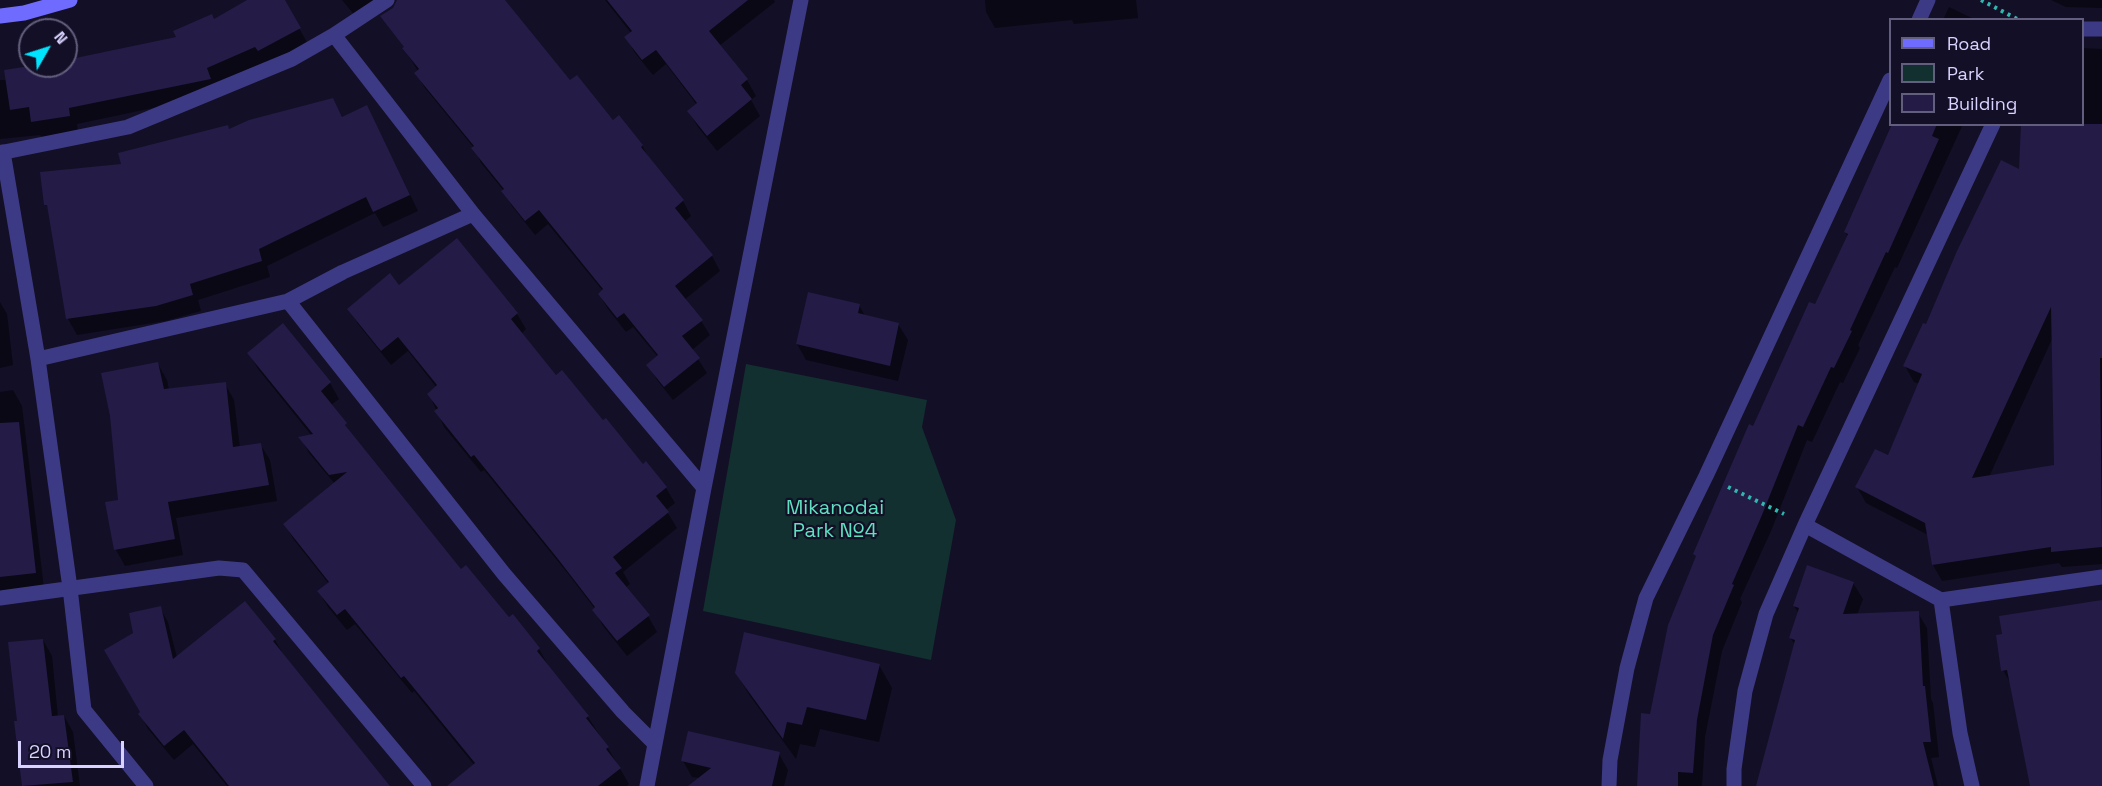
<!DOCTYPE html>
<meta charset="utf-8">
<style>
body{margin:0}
#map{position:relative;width:2102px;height:786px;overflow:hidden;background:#130f26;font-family:"Space Grotesk",sans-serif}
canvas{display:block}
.legend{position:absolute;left:1889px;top:18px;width:195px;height:108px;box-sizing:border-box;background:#130f26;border:2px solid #625e7d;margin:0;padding:8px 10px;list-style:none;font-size:18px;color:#d9d4ff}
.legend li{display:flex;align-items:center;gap:12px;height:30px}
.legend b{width:30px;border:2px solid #625e7d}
.north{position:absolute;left:18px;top:18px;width:60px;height:60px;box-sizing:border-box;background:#130f26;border:2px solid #625e7d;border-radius:50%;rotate:51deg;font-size:16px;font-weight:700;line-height:24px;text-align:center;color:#d9d4ff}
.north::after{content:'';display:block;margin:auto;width:21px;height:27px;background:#00e5ff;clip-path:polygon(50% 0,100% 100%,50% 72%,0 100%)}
.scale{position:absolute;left:18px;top:741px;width:106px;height:27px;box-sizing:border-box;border:3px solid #d9d4ff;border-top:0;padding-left:8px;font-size:18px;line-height:21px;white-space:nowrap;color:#d9d4ff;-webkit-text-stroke:4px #130f26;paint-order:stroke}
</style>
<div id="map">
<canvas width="2102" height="786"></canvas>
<ul class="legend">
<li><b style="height:8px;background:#6f6bff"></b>Road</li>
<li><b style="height:16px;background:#12302f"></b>Park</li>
<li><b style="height:16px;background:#241b47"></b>Building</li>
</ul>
<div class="north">N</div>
<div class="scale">20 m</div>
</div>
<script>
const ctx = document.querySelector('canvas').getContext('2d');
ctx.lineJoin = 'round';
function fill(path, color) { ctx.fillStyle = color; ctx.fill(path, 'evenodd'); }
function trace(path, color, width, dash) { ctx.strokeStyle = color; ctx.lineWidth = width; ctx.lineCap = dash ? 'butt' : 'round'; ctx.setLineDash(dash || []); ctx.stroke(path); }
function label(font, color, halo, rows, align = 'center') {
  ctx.font = font + ' "Space Grotesk",sans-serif'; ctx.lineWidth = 4.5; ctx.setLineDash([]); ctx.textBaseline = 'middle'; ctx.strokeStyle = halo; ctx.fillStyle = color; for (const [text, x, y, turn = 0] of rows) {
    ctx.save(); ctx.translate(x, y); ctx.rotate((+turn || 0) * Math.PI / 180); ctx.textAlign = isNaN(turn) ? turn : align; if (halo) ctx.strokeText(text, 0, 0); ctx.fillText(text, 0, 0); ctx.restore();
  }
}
const green = new Path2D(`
 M746,364L927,400L922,427L956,520L931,660L703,611Z`);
const shadow = new Path2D(`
 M250,0H283L308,44L268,66L265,62L215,84L219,94L77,124L78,132L42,137L40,135L0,139V80H7L38,66H66V62L179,38Z
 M342,0H389L357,18Z
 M447,0H504L570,82L642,145L650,161L683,201L691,216L684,222L712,256L720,271L684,300L701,321L710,335L692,350L707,373L673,400L657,380L648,365L658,357L633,327L626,332L608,309L599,294L603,291L548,224L535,235L512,206L504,191L481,163L474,148L425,88L416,73L418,71L404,49Z
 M605,0H774L775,2L719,46L747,80L756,96L751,100L760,116L717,151L698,127L689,112L697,105L666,64L653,75L635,53L626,37L631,33Z
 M985,0H1136L1138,18L1074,24L1072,20L995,28L986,12Z
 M2051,0H2102V8L2066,7Z
 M1949,7L1976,20H1943Z
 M2082,48L2102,49V564L2062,567L2059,563L1942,581L1933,565L1928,535L1866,503L1857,487L1889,457L1920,384L1914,382L1905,366L1927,326L2021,171L2082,124ZM2053,337L2056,466L1989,477Z
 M332,100L343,118L375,123L418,211L383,227L375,213L267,266L270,277L198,300L201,311L165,321L77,335L68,319L50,212L46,204L123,166Z
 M1893,124H1963L1897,268L1895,267L1858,345L1860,348L1843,383L1840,382L1812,442L1807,440L1771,531L1740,599L1742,602L1722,651L1705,737L1702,786H1637L1652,715L1697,558L1695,554L1754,428L1848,237L1845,232Z
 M457,240L517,314L526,329L521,334L556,377L666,488L675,503L666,510L677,528L623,572L630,584L625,588L648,616L657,632L627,656L603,626L594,610L595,609L569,575L484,470L481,472L444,427L429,394L437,388L408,351L391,365L358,324L349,309L399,287Z
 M0,302L7,314L13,365L0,368Z
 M859,305L865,316L898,324L908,340L898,381L806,360L797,344Z
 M283,326L330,383L339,399L331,405L354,438L460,571L509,620L512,617L539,649L548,665L547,666L588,717L608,748L629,784L627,786H471L475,766L414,691L412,693L355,624L347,630L328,607L319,592L329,584L294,540L285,525L335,484L309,453L301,438L312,436L258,369L249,353Z
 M158,364L167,380L169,390L225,384L234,400L240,448L260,444L270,460L277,501L176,518L183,555L125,566L116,550L107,504L120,501Z
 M13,390L22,406L44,588L0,593V392Z
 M1853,583L1863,599L1857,615L1918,613L1927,628L1931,699L1933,703L1939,757L1931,758L1938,786H1762L1795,645L1790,637L1799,614L1794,606Z
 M2102,602V786H2031L2012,686L2003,670Z
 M160,608L168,622L177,658L275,640L283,654L389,786H227L193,744L174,760L148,729L140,714L142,713L135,634Z
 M43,640L52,656L58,717L64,716L73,732L80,786H24L16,723L18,722Z
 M879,665L892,688L879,742L820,729L815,747L800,744L796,759L750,696L736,673Z
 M779,754L788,770L784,786H691L700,778L692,777L683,761Z`);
const building = new Path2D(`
 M247,0H285L301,28L258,51L255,47L207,68L211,79L69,108L70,116L31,122L29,107L10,110L4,70L30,66H66V60L176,37L173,31L212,14L214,19Z
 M397,0H505L570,80L577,75L613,120L619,115L643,145L641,147L684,200L675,208L713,255L675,286L703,320L682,336L700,358L664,387L646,365L658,355L624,313L617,318L598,294L603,289L539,210L525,221L501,191L504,189L471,148L474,146L414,73L419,69L402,48L404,47L380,16L393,8Z
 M607,0H748L709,31L748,79L741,85L752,99L707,136L687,111L697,103L656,50L642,60L624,37L632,31Z
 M333,98L342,117L367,105L410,195L373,212L366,197L259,249L262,261L190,284L193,295L156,306L66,319L47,205H44L40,172L121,164L118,153L228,125L229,129L249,120Z
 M1892,124H1937L1932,136L1939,139L1888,253L1886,252L1850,330L1852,331L1834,368L1831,367L1803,427L1798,425L1762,515L1732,584L1734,585L1713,635L1697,720L1693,773L1678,772V786H1637L1641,713L1650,714L1668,625L1696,556L1693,554L1749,424L1753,426L1809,302L1815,304L1848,234L1844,232Z
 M2021,124H2102V358H2100L2102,547L2051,552V547L1932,565L1925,523L1855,487L1875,449L1888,455L1922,374L1903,366L1923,323L1926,324L1957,251L2001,160L2019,169ZM2051,307L2054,465L1972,478Z
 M457,238L518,313L511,319L556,375L562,370L603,420L606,418L643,464L646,461L667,487L656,496L669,512L613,557L622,568L615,573L650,615L617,641L592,610L595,607L558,559L474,455L471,457L434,411L438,408L427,394L437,385L398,337L381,351L347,309L390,273L399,285Z
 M808,292L860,304L858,313L899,323L890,366L796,344Z
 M283,323L331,382L321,391L347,423L345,425L461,569L466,565L509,617L513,614L540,648L537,651L589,716L586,718L609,747L606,749L621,768L598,786H447L475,763L404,676L401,678L345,609L337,615L317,591L329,582L283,524L347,472L329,475L298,437L313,434L247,353Z
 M158,362L164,389L226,382L233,447L261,443L269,485L168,502L175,539L114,550L105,502L118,500L110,416L101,373Z
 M19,422L36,573L0,577V423Z
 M1807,565L1854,582L1843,614L1919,611L1923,686H1925L1931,742H1923L1934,786H1756L1795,640L1789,638L1799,608L1793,606Z
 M2102,600V786H2030L2007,670L2001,671L1996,635L2002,634L1999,616Z
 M245,601L276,639L273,641L390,786H229L184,730L164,746L138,714L140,712L104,650L133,633L129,613L161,606L173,659Z
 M744,632L880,664L866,720L807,707L802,725L787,722L783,739L735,673Z
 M43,639L52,716L64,715L73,782L22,786L14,721H17L8,642Z
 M688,731L780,752L772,786H688L711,768L681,761Z`);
const path = new Path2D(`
 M1981,0L2019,20
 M1728,487L1784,514`);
const street = new Path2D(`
 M1919,20L1928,0
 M2082,29H2102
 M334,35L473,214L704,488
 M3,152L38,359L70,588L84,710L146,786
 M0,153L128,127L292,59L334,35L387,0
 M288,301L504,574L623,712L655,744
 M38,359L288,301L343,272L473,214
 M1805,525L1941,600
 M0,598L219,568L243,570L424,786
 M647,786L704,488L801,0
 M1609,786L1610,760L1627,668L1646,598L1706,476L1890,80
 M1734,786V769L1745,691L1766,614L1805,525L1993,124
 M1972,786L1960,733L1941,600L2102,577`);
const secondary = new Path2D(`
 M0,16L24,13L70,0`);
const parkNames = [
 ["Mikanodai",835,509],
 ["Park №4",835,532]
];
fill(green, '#12302f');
fill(shadow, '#0007');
fill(building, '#241b47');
trace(path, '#2fb8b0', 4, [3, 4.5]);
trace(street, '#3d3a85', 15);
trace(secondary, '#6f6bff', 15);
label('20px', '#5fe0c0', '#130f26', parkNames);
</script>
